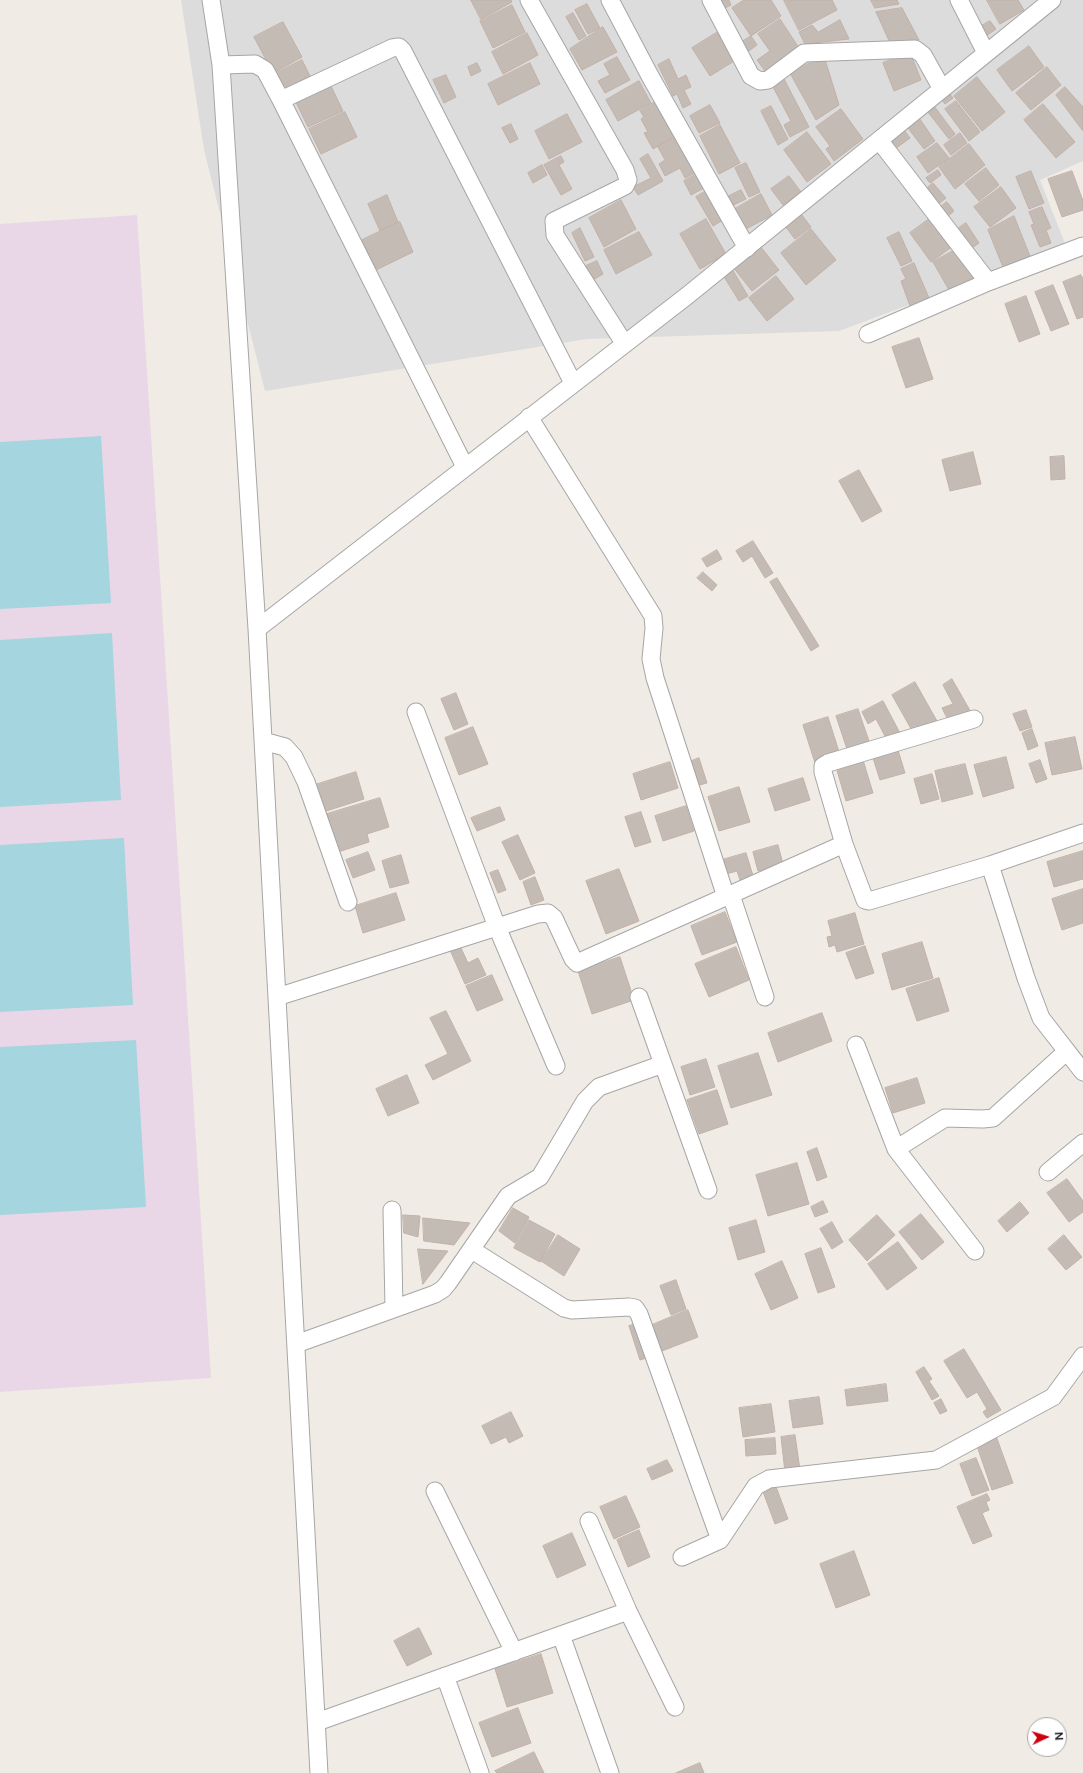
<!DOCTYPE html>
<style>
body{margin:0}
#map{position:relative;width:1083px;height:1773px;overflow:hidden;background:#f0ece5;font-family:Figtree,sans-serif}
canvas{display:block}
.north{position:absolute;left:1027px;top:1717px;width:40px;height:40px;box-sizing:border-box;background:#fff;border:1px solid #a5a5a5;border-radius:50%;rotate:86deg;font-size:11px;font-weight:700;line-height:16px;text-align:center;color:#1f1f1f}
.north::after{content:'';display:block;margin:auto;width:14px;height:18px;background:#ce000f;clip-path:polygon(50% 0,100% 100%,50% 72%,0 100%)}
</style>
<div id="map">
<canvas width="1083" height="1773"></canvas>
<div class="north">N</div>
</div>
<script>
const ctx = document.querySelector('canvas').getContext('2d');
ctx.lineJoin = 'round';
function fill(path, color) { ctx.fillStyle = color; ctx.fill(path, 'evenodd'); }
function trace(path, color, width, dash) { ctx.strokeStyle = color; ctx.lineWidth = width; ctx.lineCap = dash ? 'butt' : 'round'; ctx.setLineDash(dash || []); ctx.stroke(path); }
const residential = new Path2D(`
 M181,0H1083V161L1040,180L1066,246L839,331L587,339L265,391L204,150Z`);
const industrial = new Path2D(`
 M137,215L211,1378L0,1392V224Z`);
const water = new Path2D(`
 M101,436L111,603L0,609V442Z
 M112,633L121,800L0,807V640Z
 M124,838L133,1005L0,1012V845Z
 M136,1040L146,1207L0,1215V1047Z`);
const building = new Path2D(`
 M471,0H511L512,2L481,19Z
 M719,0H729L731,5L723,9Z
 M744,0H771L781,16L751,36L732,8Z
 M784,0H832L837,10L799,30Z
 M871,0H897L899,4L875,8Z
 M987,0H1018L1024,10L1000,24Z
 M587,4L600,28L588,34L575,10Z
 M512,5L525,32L493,48L480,21Z
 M902,8L919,40L891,45L876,12Z
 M573,13L586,36L579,40L566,17Z
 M780,19L799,48L765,71L757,60L770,51L758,34Z
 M840,20L849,39L805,44L799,32L812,25L818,32Z
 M990,21L996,29L986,36L980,27Z
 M283,22L302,57L273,73L254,37Z
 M603,27L617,52L582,70L570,49Z
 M721,30L739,58L710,76L692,48Z
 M527,33L538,55L503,74L492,52Z
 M751,36L757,45L746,53L739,44Z
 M1029,46L1044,67L1012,91L997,70Z
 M910,52L921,80L894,91L883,63Z
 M824,56L839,105L816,120L790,73Z
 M617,57L630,80L605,93L598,81L610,75L604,64Z
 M669,59L678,79L686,75L691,87L684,90L691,104L683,108L677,94L673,96L658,65Z
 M302,60L310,76L284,89L276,73Z
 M477,63L481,71L471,76L468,67Z
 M530,63L540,84L498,105L488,84Z
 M1047,67L1061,85L1031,110L1016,93Z
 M446,75L456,97L444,103L433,80Z
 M977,77L1005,112L982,131L954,96Z
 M784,79L809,127L790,137L784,125L791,121L772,85Z
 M639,81L651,103L618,121L606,100Z
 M330,84L343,111L308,127L295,100Z
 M1065,87L1083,107V131L1056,95Z
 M947,90L953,98L945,104L939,96Z
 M956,101L980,132L969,141L945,109Z
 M655,102L674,137L653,149L644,133L648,132L641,119L644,117L640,111Z
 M931,102L955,134L949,139L924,107Z
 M1043,104L1075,142L1056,158L1024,120Z
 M710,105L720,123L699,133L690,116Z
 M771,106L788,139L778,145L761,111Z
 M841,109L863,139L834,161L826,149L830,146L816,127Z
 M345,112L357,137L321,154L309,129Z
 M567,114L582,142L549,159L535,131Z
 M917,115L935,141L924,149L905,124Z
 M511,124L518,139L510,143L502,128Z
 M720,125L740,163L719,174L700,136Z
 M901,126L910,138L895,149L886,137Z
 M807,132L831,164L807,182L784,150Z
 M960,133L967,143L951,155L944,145Z
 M677,137L695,173L685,178L680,168L665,176L659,164L665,160L658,147Z
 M937,143L949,158L928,173L917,157Z
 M969,144L985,165L955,189L939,167Z
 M648,154L663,181L638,195L633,187L651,178L640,159Z
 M561,156L564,162L559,165L572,189L561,195L544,165Z
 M746,163L760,192L749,197L735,168Z
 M542,165L547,175L533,183L528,173Z
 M986,168L999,185L979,201L965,184Z
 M938,170L941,175L930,183L926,178Z
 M1031,171L1044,203L1029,209L1016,177Z
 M1072,171L1083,201V210L1062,217L1048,179Z
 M697,174L704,188L691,195L684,181Z
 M789,176L801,192L783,205L771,189Z
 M933,183L946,198L937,205L925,190Z
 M1001,187L1016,208L990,227L974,207Z
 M741,190L746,199L725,209L721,200Z
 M706,191L723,220L713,226L696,197Z
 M761,194L772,215L746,229L735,209Z
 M387,195L398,222L380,231L368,204Z
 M621,200L636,229L604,247L589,218Z
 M947,202L954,211L947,217L939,208Z
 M1042,207L1051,228L1046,230L1051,243L1040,247L1031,225L1034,224L1029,212Z
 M801,214L811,227L795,239L785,226Z
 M1014,216L1030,256L1003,267L988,230Z
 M932,217L953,246L931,262L910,233Z
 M706,219L726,254L700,269L680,234Z
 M400,222L413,252L376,270L362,240Z
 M966,223L979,243L969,250L956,230Z
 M580,228L594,257L585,261L572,233Z
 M811,229L836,260L806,285L781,253Z
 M639,232L652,255L616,274L604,250Z
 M899,232L912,261L901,266L887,238Z
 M760,246L779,270L752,291L733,267Z
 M957,249L979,275L970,282L949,290L933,262Z
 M597,261L603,274L593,280L586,266Z
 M914,263L929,298L910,306L901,281L906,279L901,269Z
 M732,269L748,296L739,301L723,275Z
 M1081,275L1083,279V317L1077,319L1063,282Z
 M776,276L794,299L767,321L749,298Z
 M1053,285L1069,324L1051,331L1035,292Z
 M1026,296L1040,334L1019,342L1005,304Z
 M919,338L933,379L906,388L892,347Z
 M973,452L981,484L950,491L942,460Z
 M1064,456L1065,479L1051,480L1050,457Z
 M859,470L882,511L862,522L839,481Z
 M753,541L773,573L765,578L752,556L743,562L736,551Z
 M717,550L722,559L707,567L702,559Z
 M703,572L717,585L712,591L697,578Z
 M777,578L819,646L811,651L770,582Z
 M952,679L972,714L949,722L942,708L953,704L943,685Z
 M915,682L937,721L914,734L892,695Z
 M456,693L468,724L454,730L441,699Z
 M883,701L900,733L887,740L876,719L868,724L862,712Z
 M858,709L870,744L848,752L836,716Z
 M1026,710L1032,727L1020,731L1013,714Z
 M828,717L840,755L815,763L803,725Z
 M473,727L488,764L459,775L445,738Z
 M1032,729L1038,746L1028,750L1022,733Z
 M1075,737L1082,769L1052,775L1045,743Z
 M898,750L905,773L880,780L873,758Z
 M1006,757L1014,788L983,797L974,765Z
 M699,758L707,783L696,786L689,762Z
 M863,760L873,793L846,801L836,767Z
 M1040,760L1047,779L1036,783L1029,764Z
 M670,762L678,788L641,800L633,774Z
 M965,764L973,794L942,802L935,771Z
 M356,772L364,799L323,812L315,785Z
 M932,774L939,799L921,804L914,779Z
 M803,778L810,800L775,811L768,789Z
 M739,787L750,822L719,831L708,797Z
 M380,798L389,827L367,834L369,842L338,852L327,814Z
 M686,806L694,831L663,841L655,816Z
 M500,807L505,820L477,831L471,818Z
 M641,812L651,842L635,847L625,817Z
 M518,835L535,873L520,880L502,842Z
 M778,845L783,864L758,871L753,852Z
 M1083,851V879L1054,887L1047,862Z
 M368,852L375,870L353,878L346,860Z
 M746,853L754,879L741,883L737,871L726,874L722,860Z
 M401,855L409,883L390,888L382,861Z
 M619,869L639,921L606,934L586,881Z
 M498,870L506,890L498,893L490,873Z
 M535,877L544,900L531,905L523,882Z
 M1083,889V923L1062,930L1052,899Z
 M396,893L405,920L363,933L355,906Z
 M725,912L737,942L702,955L691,926Z
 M855,913L864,944L837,952L835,945L829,947L827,937L832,936L828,921Z
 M922,942L933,978L892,990L882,954Z
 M460,946L468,963L478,958L486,975L465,984L450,950Z
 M865,946L874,973L856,979L846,953Z
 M736,947L749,980L709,997L695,964Z
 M620,957L634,1000L592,1014L578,971Z
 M492,975L503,1000L477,1011L466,986Z
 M939,978L949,1011L917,1021L906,989Z
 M446,1011L471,1061L433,1080L425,1065L448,1054L430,1018Z
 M822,1013L832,1041L778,1062L768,1033Z
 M758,1053L772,1095L731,1108L718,1066Z
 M706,1059L715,1087L690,1095L681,1067Z
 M407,1075L419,1103L388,1116L376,1089Z
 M917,1078L925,1103L893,1113L885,1088Z
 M717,1090L728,1124L699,1134L687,1100Z
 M817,1148L827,1177L817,1181L807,1152Z
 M797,1163L809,1204L768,1216L756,1175Z
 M1067,1179L1083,1201V1212L1069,1222L1047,1193Z
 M823,1201L828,1212L815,1217L811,1207Z
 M1020,1202L1029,1213L1007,1232L998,1221Z
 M513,1208L529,1217L515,1243L499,1231Z
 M921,1214L944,1242L922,1260L899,1232Z
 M403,1215L420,1216L418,1237L404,1233Z
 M877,1215L895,1235L867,1261L849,1240Z
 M423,1218L470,1223L454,1245L424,1241Z
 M529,1220L555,1234L540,1262L514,1248Z
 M756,1220L765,1252L738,1260L729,1228Z
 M832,1222L843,1242L832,1249L820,1229Z
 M558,1235L580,1249L564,1276L541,1261Z
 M1064,1235L1082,1257L1066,1270L1048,1249Z
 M898,1242L917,1268L887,1290L868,1264Z
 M821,1248L835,1287L818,1293L805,1254Z
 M418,1249L448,1251L423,1284Z
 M782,1261L798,1298L771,1310L755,1274Z
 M676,1280L686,1309L671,1315L660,1286Z
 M688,1310L698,1337L662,1351L652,1325Z
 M639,1323L650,1357L640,1360L629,1326Z
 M964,1349L1001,1410L987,1418L983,1412L987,1409L977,1392L967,1398L944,1361Z
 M924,1367L932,1379L929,1381L939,1396L932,1400L916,1372Z
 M886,1384L888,1401L847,1406L845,1390Z
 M819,1397L823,1424L793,1428L789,1401Z
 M941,1399L947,1411L940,1414L934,1403Z
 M771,1404L775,1432L743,1437L739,1408Z
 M511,1412L523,1436L509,1443L506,1437L491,1444L482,1426Z
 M995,1433L1013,1483L992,1490L975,1440Z
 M795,1435L800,1470L785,1472L781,1437Z
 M775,1438L776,1454L746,1456L745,1440Z
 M976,1458L989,1490L972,1496L960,1464Z
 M667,1460L673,1471L652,1480L647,1469Z
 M775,1484L788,1519L775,1524L762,1489Z
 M987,1494L990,1500L986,1502L989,1510L982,1513L992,1536L973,1544L957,1507Z
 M626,1496L640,1527L614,1539L600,1507Z
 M639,1530L650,1557L628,1567L617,1540Z
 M572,1533L586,1565L557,1578L543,1546Z
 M854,1551L870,1595L836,1608L820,1564Z
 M419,1628L432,1654L407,1666L394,1641Z
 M541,1654L553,1693L507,1707L495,1669Z
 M518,1708L531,1743L492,1757L479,1723Z
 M534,1752L544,1773H497L495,1771Z
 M700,1763L704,1773H676Z`);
const minor = new Path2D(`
 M211,0L221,65L257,629L319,1773
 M529,0L625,170L628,180L625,186L554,221L555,235L624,343
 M610,0L650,76L747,248
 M711,0L751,76L760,81L768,80L804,53L915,49L923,55L942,89
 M959,0L986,53
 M221,65L255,64L265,70L281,100L465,467
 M281,100L392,48L399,47L403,51L573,383
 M879,140L988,282
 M868,334L988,282L1083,246
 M529,417L653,616L654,628L651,659L655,678L726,897
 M257,629L688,295L1052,0
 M416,712L497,927L556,1066
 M974,719L828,763L823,766V772L844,844L865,900L869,901L990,865L1083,833
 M263,741L285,747L294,757L306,782L348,902
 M990,865L1026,978L1041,1018L1083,1072
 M731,895L765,997
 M277,997L538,914L548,913L554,918L573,959L577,963L844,844
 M639,997L708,1190
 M856,1045L896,1149L975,1251
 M896,1149L945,1118L983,1119L993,1118L1066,1052
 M1048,1172L1083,1143
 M392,1210L394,1308
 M472,1250L564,1308L572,1310L629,1307L635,1308L639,1314L720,1540
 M296,1344L435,1294L443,1289L448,1283L508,1196L540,1177L585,1101L599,1087L663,1064
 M435,1491L514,1652
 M589,1521L628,1611L675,1707
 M682,1557L720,1540L756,1486L769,1479L936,1460L1053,1397L1083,1356
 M561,1635L610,1773
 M445,1676L480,1773
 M317,1722L628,1611`);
fill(residential, '#dddcdc');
fill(industrial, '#e9d7e7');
fill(water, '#a5d5de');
fill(building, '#c5bbb5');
trace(building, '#c2b1a7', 1);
trace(minor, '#a6a6a6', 19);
trace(minor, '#fff', 17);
</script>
